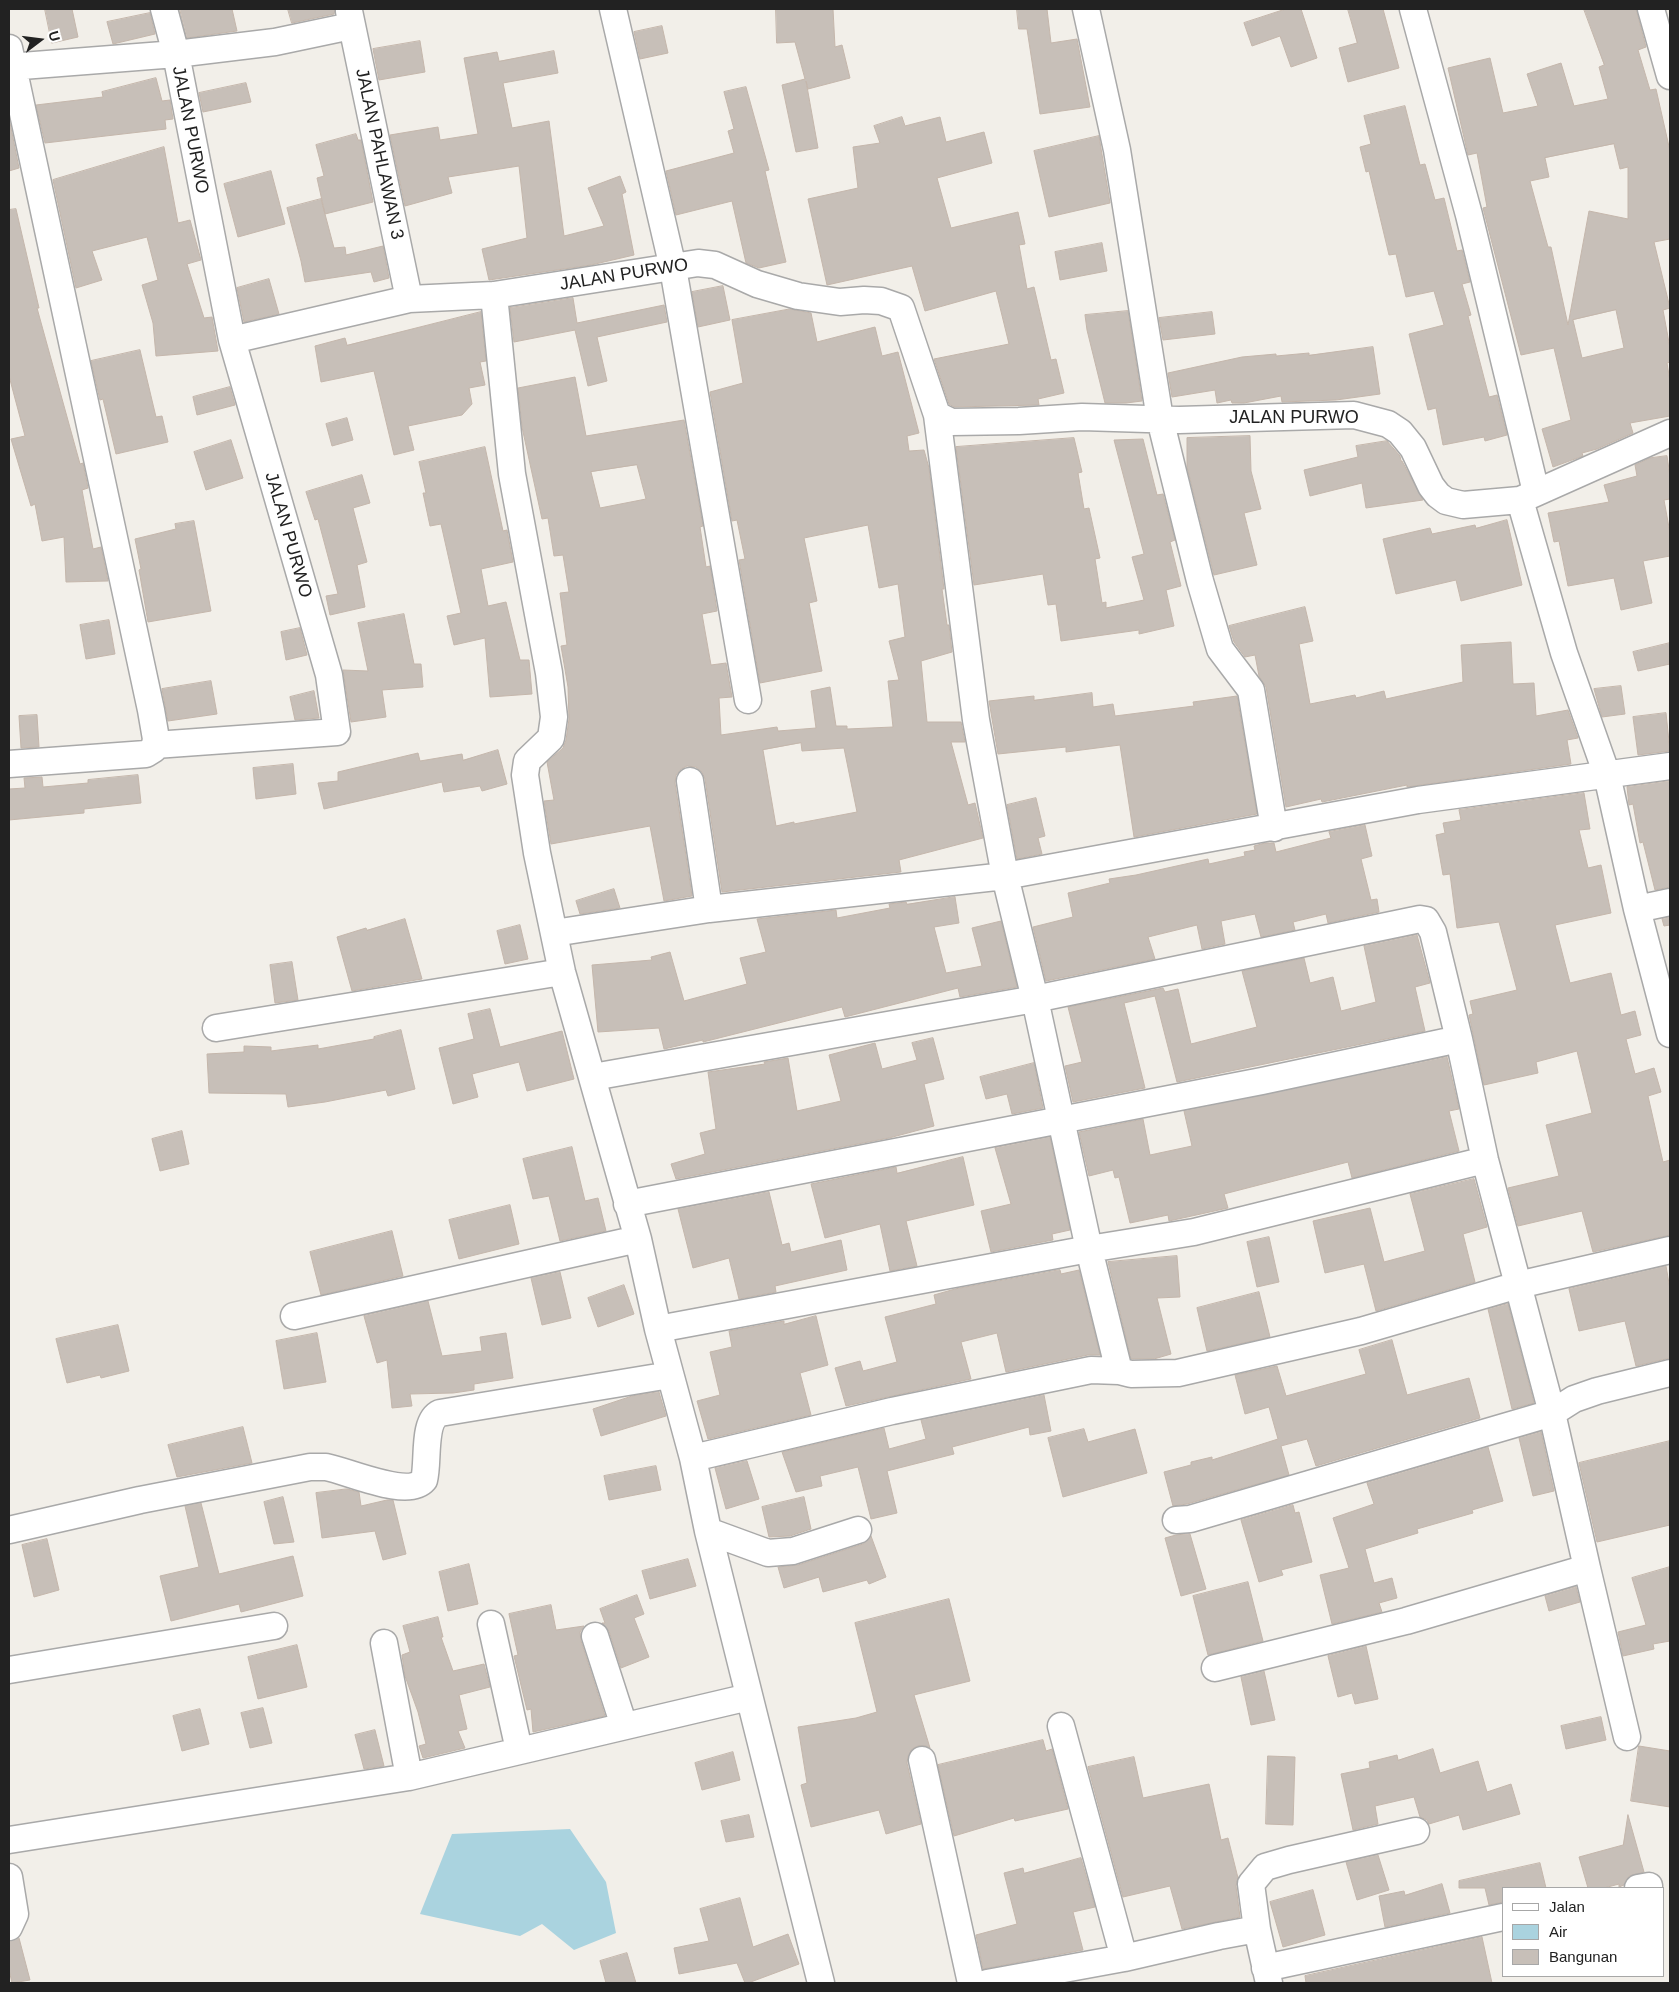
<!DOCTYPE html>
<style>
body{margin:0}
#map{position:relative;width:1679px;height:1992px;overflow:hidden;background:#f2efe9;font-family:Helvetica,sans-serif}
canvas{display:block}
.frame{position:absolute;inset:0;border:10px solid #222;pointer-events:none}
.legend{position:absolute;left:1502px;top:1887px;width:162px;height:90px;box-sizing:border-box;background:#fff;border:1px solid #a7a7a7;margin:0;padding:6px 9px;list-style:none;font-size:15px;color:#222}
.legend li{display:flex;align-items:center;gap:10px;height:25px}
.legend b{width:25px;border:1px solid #a7a7a7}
.north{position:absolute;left:15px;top:15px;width:50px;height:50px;-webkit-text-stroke:4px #fff;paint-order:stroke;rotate:75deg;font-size:14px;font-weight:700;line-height:20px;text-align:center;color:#222}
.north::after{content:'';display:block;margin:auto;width:18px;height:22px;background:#222;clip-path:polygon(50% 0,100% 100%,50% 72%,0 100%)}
</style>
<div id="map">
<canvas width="1679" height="1992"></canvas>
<div class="frame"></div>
<ul class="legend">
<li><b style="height:6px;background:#fff"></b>Jalan</li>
<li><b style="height:14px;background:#aad3df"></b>Air</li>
<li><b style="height:14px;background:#c7bfb8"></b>Bangunan</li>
</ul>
<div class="north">U</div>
</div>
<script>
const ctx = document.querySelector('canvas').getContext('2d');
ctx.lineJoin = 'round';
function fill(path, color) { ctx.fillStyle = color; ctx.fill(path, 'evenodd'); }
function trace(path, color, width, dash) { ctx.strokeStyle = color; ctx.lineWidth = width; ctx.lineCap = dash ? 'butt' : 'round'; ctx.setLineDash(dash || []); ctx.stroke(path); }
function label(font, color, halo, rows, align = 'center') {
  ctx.font = font + ' Helvetica,sans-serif'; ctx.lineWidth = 5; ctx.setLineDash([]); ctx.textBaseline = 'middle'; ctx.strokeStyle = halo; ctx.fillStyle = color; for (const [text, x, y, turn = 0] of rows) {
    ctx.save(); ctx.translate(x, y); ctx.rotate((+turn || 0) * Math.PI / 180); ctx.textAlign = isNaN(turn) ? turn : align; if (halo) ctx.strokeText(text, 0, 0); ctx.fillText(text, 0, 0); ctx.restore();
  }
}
const water = new Path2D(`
 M570,1829L606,1882L616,1933L574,1950L542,1924L520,1936L420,1914L452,1834Z`);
const building = new Path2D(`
 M45,9H72L78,37L52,43Z
 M180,9H232L237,31L187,38Z
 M288,9H335L334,14L292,23Z
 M776,9H833L835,47L842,45L850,78L808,89L806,81L818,148L796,152L782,85L805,79L795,42L777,43Z
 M1017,9H1047L1051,43L1077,39L1090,107L1040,114L1027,29H1019Z
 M1286,9H1301L1317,58L1291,67L1280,36L1252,46L1244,23Z
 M1348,9H1383L1399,68L1348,82L1339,48L1357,43Z
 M1584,9H1636L1646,47L1638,50L1650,90L1656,89L1670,151V239L1654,242L1670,308L1663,310L1670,348V362L1667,363L1670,381V416L1630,423L1633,433L1597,449L1582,453L1583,456L1553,467L1542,429L1571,420L1554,348L1521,355L1483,208L1487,207L1477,153L1468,155L1448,68L1490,58L1503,113L1538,106L1527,74L1561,63L1574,106L1608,99L1599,67L1604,65ZM1614,144L1620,169L1628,167V219L1589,211L1568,325L1551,247H1548L1530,181L1549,177L1545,158ZM1616,310L1624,348L1582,358L1573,320Z
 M150,13L155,34L113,44L107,22Z
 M662,26L668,53L640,59L634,32Z
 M420,41L425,72L379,80L373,49Z
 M554,51L558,73L503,83L512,128L549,121L564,236L604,226L588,188L620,176L626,192L622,194L634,255L591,265L489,280L482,249L527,238L519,166L448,177L452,193L405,206L390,135L438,127L440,140L478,134L464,58L497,52L499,61Z
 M156,78L162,101L170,100L173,119L165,120L166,129L45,143L36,105L103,97L102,92Z
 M246,83L251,102L203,112L199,93Z
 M746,87L769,170L765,171L786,262L759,268L746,263L732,201L676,215L666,171L734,153L728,131L734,129L724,92Z
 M1405,106L1420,165L1425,164L1435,200L1444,198L1457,251L1462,250L1470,282L1462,284L1471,315L1468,316L1489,397L1497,395L1507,435L1485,441L1484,437L1443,445L1436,408L1428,410L1409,334L1444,325L1434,291L1406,297L1396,254L1389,255L1369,171L1366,172L1360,147L1371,144L1364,116Z
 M902,117L905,126L940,117L946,142L984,132L992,163L937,178L951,228L1018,212L1025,244L1019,245L1027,289L1034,287L1051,360L1056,359L1064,393L1038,399L1039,405L954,407L949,404L934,359L1009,344L996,291L925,311L912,266L827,285L808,199L858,188L853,147L880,143L874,126Z
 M9,118L19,168L9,171Z
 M356,134L358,140H361L373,202L325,214L317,178L324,176L316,145Z
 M1099,136L1110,203L1049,217L1034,151Z
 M164,147L178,223L190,220L201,260L187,264L204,318L212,317L218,351L156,356L153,323L142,285L158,280L147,237L92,251L102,280L76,288L53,180Z
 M271,171L285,224L238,237L224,184Z
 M321,199L334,248L345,247L346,255L383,246L389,278L374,282L371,272L305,282L301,261L287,208Z
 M16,209L39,308H37L80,464L83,463L88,488L82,490L93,549L101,547L108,581L66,582L64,537L42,541L35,504L31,506L11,439L25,436L9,376V210Z
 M1102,243L1107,271L1060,280L1055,252Z
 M269,279L279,314L244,322L237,288Z
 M723,286L730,320L698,327L692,292Z
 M573,298L577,323L664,305L667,322L597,337L607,381L588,386L575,330L514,342L510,308Z
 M790,309L811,313L817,342L875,327L882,356L898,352L919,433L907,436L909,451L924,450L929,468L944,589H942L947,625H949L952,652L921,661L927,722H961L965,742H951L968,805L975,803L983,838L899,860L901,872L722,892L705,779L702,772L696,767L687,766L681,769L676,775L675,783L692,896L664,901L650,826L551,844L544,801L554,800L547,762L563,748L566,740L569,719L568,687L561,646L567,645L560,593L569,592L563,555L554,556L548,518L542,519L522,427L518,388L575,377L586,436L684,420L703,526L700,527L706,567L710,566L717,611L702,614L711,665L726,663L732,697L719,698L721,735L777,727L778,731L816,728L811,691L830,687L836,726H847V729L893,727L888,681L899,680L889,641L905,637L898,584L879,588L868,525L804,538L817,601L809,603L822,671L760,683L739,560L745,559L737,520L732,521L710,392L743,383L732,320ZM637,465L646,499L600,508L591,472ZM801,743L802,751L844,748L857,812L794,824V822L776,826L763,750Z
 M1128,311L1142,401L1126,403H1105L1087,330L1085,315Z
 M481,312L486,361L480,362L485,385L469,388L472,404L462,415L408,426L414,450L394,455L374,371L321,382L315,346L345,338L347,345Z
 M1212,312L1215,334L1163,340L1159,318Z
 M1373,347L1380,394L1336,400L1282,402L1281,396L1244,403H1232L1231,400L1217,403L1215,390L1172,397L1168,373L1242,357L1276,354V356L1309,353V355Z
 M140,350L156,417L162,416L168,442L116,454L103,399L100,400L91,361Z
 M230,387L235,405L197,415L193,397Z
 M347,418L353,440L332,446L326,424Z
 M1250,436L1251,471L1261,509L1244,513L1257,565L1214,575L1187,467V438Z
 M1074,438L1082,472L1078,473L1084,509L1089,508L1100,558L1095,559L1102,603L1106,602V608L1144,600L1132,557L1144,554L1114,440L1143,439L1157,495L1163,494L1175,540L1170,542L1181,586L1166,590L1174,626L1139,634V630L1061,641L1056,604L1048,605L1043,574L974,585L956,447Z
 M231,440L243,478L206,490L194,452Z
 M1387,441L1400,456L1401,461H1402L1423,500L1366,508L1362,483L1310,496L1304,470L1358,457L1356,446Z
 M485,447L503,531L507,530L513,562L481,569L488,606L506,602L520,660H529L532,694L490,697L485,638L454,645L447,616L461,613L441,524L430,526L423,493H426L419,462Z
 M1667,456L1670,476V499L1664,500L1670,533V556L1643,561L1652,603L1621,610L1614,578L1568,586L1559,541L1554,542L1548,513L1609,502L1604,485L1637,476L1635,465L1650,458Z
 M362,475L370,503L353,508L367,562L357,565L365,607L330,615L326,596L338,594L318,519L315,520L306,492Z
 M1507,520L1522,585L1461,601L1456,580L1396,594L1383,539L1430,528L1432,534L1475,525L1476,528Z
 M194,521L211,611L148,622L139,570L141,569L135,539L176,529L175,524Z
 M1305,607L1313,641L1299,644L1310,704L1355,695L1356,698L1384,691L1386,699L1463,682L1461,645L1511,642L1513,684L1534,683L1536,716L1568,710L1578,738L1567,740L1571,764L1407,787V785L1322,802L1321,799L1286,807L1266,687L1259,676L1255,655L1245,657L1234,642L1229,626Z
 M404,614L414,664H421L423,687L382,690L386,717L351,722L343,670L368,671L358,623Z
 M109,620L115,654L86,659L80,625Z
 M300,628L307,655L286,660L281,632Z
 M1670,643V664L1638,671L1633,652Z
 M211,681L217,714L168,721L162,689Z
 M1621,686L1625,714L1602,717L1594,689Z
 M314,691L319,718L295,720L290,697Z
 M1092,693L1093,707L1113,704L1115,716L1194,706L1193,702L1237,696L1257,814L1134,837L1120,745L1066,752V747L998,754L989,701L1034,696V700Z
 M1666,713L1670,751L1638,755L1633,717Z
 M37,715L39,747L21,748L19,716Z
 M498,750L507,784L482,791L480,786L444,792L442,782L324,809L318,783L338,781V772L418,753L420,761L462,754L463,760Z
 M293,764L296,794L256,799L253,768Z
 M138,775L141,803L84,809V813L9,820V789L25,788L24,778L42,777L43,787L88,783V780Z
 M1670,781V887L1655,890L1643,842L1640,843L1633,804L1629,805L1627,787Z
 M1584,793L1590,829L1579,830L1588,868L1601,865L1611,913L1555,925L1570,983L1611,973L1621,1015L1635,1011L1641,1035L1626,1039L1635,1074L1654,1068L1661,1092L1648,1096L1663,1162L1670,1160V1235L1593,1252L1582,1211L1518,1226L1508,1188L1559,1176L1546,1125L1592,1113L1577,1051L1536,1062L1538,1073L1484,1085L1469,1015L1473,1014L1470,1001L1517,990L1499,922L1457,928L1450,874L1443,875L1436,835L1445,833L1443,823L1461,820L1459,810Z
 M1036,798L1045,836L1038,838L1042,854L1017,859L1007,805Z
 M1365,825L1372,856L1361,859L1371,900L1377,899L1379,912L1328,923L1326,914L1293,922L1295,930L1261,937L1255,914L1221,921L1225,944L1202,949L1197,925L1148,937L1155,959L1046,981L1033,927L1073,917L1068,893L1110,883L1109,879L1136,875L1208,859L1209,864L1245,856L1244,852L1255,850L1254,846L1265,843H1274L1276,852L1331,838L1329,832Z
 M614,889L620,908L580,914L576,901Z
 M955,897L959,923L934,927L946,973L982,966L972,928L1001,921L1017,987L960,997L958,988L845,1017L842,1007L703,1042V1040L664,1049L659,1028L598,1032L592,965L652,960L651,957L670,952L684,1001L747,984L740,958L766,952L757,919L836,910L837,918L890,908L889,904L906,902L907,904Z
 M1670,917V925L1664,926L1662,919Z
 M405,919L422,979L352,991L337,937L366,928L367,930Z
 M520,925L528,959L505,964L497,931Z
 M1417,935L1430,983L1415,987L1425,1031L1177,1082L1155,996L1124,1003L1145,1088L1073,1102L1065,1066L1082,1062L1068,1007L1163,988L1165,992L1178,989L1191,1044L1257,1027L1242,971L1304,958L1310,983L1333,977L1341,1011L1376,1002L1364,946Z
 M292,962L298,1000L275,1003L270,965Z
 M490,1009L500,1047L562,1031L574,1079L527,1091L519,1062L472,1074L478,1097L453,1104L439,1048L474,1039L468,1014Z
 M401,1030L415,1089L388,1096L386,1090L325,1102L288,1107L286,1094L209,1093L207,1054L244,1052V1046L271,1047V1051L318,1045V1049L374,1039V1037Z
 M933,1038L944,1079L924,1084L934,1126L889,1138L676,1179L671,1164L705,1154L700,1133L716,1129L708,1072L765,1064L764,1062L788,1058L797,1111L841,1101L829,1055L875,1043L882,1069L917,1060L912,1043Z
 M1447,1057L1459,1109L1449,1111L1459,1151L1352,1178L1348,1162L1224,1194L1228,1208L1169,1221L1168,1215L1130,1223L1119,1177L1115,1178L1113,1170L1089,1176L1079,1132L1143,1119L1150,1155L1192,1146L1184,1111Z
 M1034,1063L1043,1108L1012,1114L1007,1094L986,1099L980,1077Z
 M182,1131L189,1164L160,1171L152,1139Z
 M1050,1137L1070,1230L1052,1234L1053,1240L991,1252L981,1211L1011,1204L995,1148Z
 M572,1147L585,1201L598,1198L606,1231L560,1241L549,1196L533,1199L523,1159Z
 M963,1157L974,1205L906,1221L917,1266L890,1271L880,1224L825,1238L811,1184L896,1167L897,1173Z
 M1474,1179L1487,1227L1463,1234L1475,1282L1376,1311L1364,1264L1325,1273L1313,1221L1370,1208L1384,1262L1425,1251L1410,1194Z
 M769,1192L782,1245L789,1243L791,1252L841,1240L847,1270L775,1286L776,1292L739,1299L729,1258L693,1268L678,1209Z
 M510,1205L519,1244L459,1259L449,1220Z
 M392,1231L403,1276L321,1295L310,1252Z
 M1269,1237L1279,1282L1257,1287L1247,1242Z
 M1177,1256L1180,1297L1157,1298L1171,1354L1154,1359H1131L1108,1262Z
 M1666,1266L1670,1289V1358L1636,1366L1625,1321L1579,1331L1569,1289Z
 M1060,1270L1061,1274L1079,1270L1100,1355H1088L1006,1372L997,1333L961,1342L971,1379L846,1406L835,1368L860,1361L863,1371L897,1362L885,1317L936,1304L934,1295L955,1289Z
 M560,1272L571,1318L542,1325L531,1278Z
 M624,1285L634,1314L598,1327L588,1298Z
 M1259,1292L1270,1337L1207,1351L1197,1308Z
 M428,1301L442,1356L482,1351L480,1337L506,1333L513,1378L474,1384V1390L453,1393L410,1394L412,1406L392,1408L387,1360L377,1363L364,1316Z
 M1508,1304L1534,1403L1512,1409L1488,1309Z
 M816,1316L828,1365L800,1373L811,1415L708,1439L697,1401L720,1395L710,1352L732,1347L729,1331L784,1321V1324Z
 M118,1325L129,1371L101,1378L100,1375L67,1383L56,1339Z
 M317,1333L326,1382L284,1389L276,1341Z
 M1392,1340L1407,1395L1469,1378L1480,1418L1316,1466L1307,1439L1281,1446L1289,1475L1187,1504L1173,1506L1164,1472L1191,1465V1462L1212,1457V1460L1278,1439L1269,1407L1245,1414L1235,1375L1277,1366L1286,1396L1366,1374L1359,1350Z
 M659,1392L666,1416L601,1436L593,1409L632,1396Z
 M1044,1395L1051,1431L1030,1435L1029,1427L952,1447L954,1454L887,1471L897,1513L871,1519L858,1467L820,1476L822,1486L796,1492L782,1452L884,1428L889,1449L926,1439L921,1420Z
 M243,1427L252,1463L177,1477L168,1445Z
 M1084,1429L1088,1442L1135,1429L1147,1473L1063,1497L1048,1438Z
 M1541,1432L1554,1491L1533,1496L1519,1438Z
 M1670,1441V1525L1597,1542L1579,1463Z
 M1488,1447L1503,1501L1472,1510L1473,1513L1417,1529L1418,1533L1365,1549L1374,1583L1392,1578L1397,1598L1379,1603L1382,1612L1332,1624L1320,1575L1349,1568L1333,1518L1374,1504L1367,1483Z
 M747,1461L759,1499L726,1509L715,1468Z
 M656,1466L661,1490L609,1500L604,1476Z
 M347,1489L359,1492L361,1506L387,1500H393L406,1554L383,1560L375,1531L322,1538L316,1493Z
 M283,1497L294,1542L274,1544L264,1502Z
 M804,1497L811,1529L790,1536L769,1537L762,1507Z
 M201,1503L219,1574L293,1556L303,1596L241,1612L239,1604L171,1621L160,1576L199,1567L185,1506Z
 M1293,1505L1295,1513L1299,1512L1312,1562L1281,1570L1283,1575L1259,1582L1241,1520Z
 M1190,1534L1206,1589L1181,1596L1165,1538L1176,1535Z
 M871,1536L886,1577L869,1584L867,1580L823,1592L819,1577L784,1588L778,1567L798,1565L863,1544Z
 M47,1539L59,1590L34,1597L22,1545Z
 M688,1559L696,1586L650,1599L642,1571Z
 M469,1564L478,1604L448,1611L439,1572Z
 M1670,1567V1641L1653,1644L1654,1649L1623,1656L1618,1632L1646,1625L1632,1578Z
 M1248,1582L1263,1641L1208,1655L1193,1596Z
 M1576,1587L1580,1602L1549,1611L1545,1596Z
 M637,1595L644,1614L634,1618L649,1657L621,1668L609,1631L602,1623H605L600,1609Z
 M949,1599L970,1681L914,1695L930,1748L926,1746H918L912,1749L908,1756L907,1763L921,1824L886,1834L879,1810L811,1827L801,1785L807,1783L798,1727L856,1718L877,1712L855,1623Z
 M551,1605L556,1630L584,1626L580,1632L581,1641L605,1716L533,1732L531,1709L527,1710L514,1656L518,1655L509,1614Z
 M438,1617L443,1637H441L453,1671L484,1664L490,1687L459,1695L467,1729L458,1731L465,1748L423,1758L419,1746L426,1744L418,1712L405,1676L402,1655L410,1652L403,1626Z
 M297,1645L307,1687L258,1699L248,1657Z
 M1366,1646L1378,1699L1355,1704L1352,1693L1338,1697L1328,1656Z
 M1264,1671L1275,1720L1251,1725L1241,1677Z
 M263,1708L272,1743L250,1748L241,1713Z
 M200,1709L209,1744L182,1751L173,1716Z
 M1601,1717L1606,1740L1566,1749L1561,1726Z
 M375,1730L384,1766L364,1769L355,1735Z
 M1043,1740L1046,1751L1052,1749L1068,1809L1015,1821L1014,1818L954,1836L938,1765Z
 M1639,1746L1670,1751V1807L1631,1801Z
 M1433,1749L1440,1773L1478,1761L1487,1792L1511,1784L1520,1814L1463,1830L1459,1815L1429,1824L1427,1820L1420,1817L1414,1797L1375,1806L1378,1824L1353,1830L1341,1774L1370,1768L1369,1762L1397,1755L1398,1760Z
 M733,1752L740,1780L702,1790L695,1763Z
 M1268,1756L1295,1757L1293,1825L1266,1824Z
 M1134,1757L1143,1798L1209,1784L1221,1840L1228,1838L1238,1878L1236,1886L1240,1917L1182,1929L1170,1886L1123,1897L1088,1767Z
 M749,1815L754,1837L726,1842L721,1821Z
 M1628,1815L1644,1872L1629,1876L1624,1885L1619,1887V1884L1604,1888H1588L1579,1857L1623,1845Z
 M1378,1855L1389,1890L1357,1900L1346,1862Z
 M1081,1858L1095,1907L1073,1912L1083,1950L983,1969L976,1935L1017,1924L1004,1873L1023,1868L1024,1873Z
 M1540,1863L1546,1888H1503V1902L1489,1905L1485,1888H1459V1881Z
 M1442,1884L1450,1913L1385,1927L1379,1896L1404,1891L1405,1895Z
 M1313,1890L1325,1935L1283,1947L1270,1902Z
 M740,1898L753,1947L788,1934L799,1964L748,1983H745L737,1963L679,1974L674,1948L709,1941L700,1909Z
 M1482,1937L1492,1983H1306L1305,1976Z
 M19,1938L30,1980L12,1983L9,1970V1942Z
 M627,1953L636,1983H606L600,1961Z`);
const minor = new Path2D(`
 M613,9L673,268L748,700
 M1086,9L1117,150L1160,419L1200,581L1220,649L1251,690L1274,828
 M1413,9L1469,215L1536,492
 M1651,9L1670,76
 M349,11L409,299
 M9,48L151,710L156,739L154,749L146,754L9,764
 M9,67L176,54L275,42L351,26
 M494,295L512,474L549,673L554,717L551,738L527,761L525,775L537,853L562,972L638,1239L658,1329L693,1458L708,1531L821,1983
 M232,340L409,299L494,295L698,263L715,265L757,284L798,296L840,302L864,300L881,301L901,308L937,415L976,720L1005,876L1035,999L1089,1249L1119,1371
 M937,415L951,422L1019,421L1082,417L1179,420L1354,415L1388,424L1400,432L1413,448L1431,486L1438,495L1446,501L1463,505L1520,500L1670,433
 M1520,500L1564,653L1607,775L1637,909L1670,1034
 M155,745L337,732L329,675L232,340L176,54L164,9
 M690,781L709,909
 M1637,909L1670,902
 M554,933L709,909L1005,876L1418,800L1670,766
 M216,1028L562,972
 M593,1077L1035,999L1420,919L1426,920L1433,932L1459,1039L1485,1160L1552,1413L1190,1519L1176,1520
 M627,1204L1262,1081L1459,1039
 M294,1316L638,1239
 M658,1329L1089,1249L1194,1232L1485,1160
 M693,1458L892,1411L1091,1370L1119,1371L1131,1374L1178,1373L1361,1331L1518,1285L1670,1250
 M9,1530L140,1500L310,1467C315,1467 321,1467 326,1467C348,1471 408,1499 424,1480C429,1462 422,1421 440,1413L670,1375
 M708,1531L768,1553L793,1551L858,1530
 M1587,1568L1627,1737
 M491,1624L519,1750
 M595,1636L624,1726
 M384,1643L409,1777
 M1215,1668L1406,1621L1587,1568L1552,1413L1574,1399L1597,1391L1670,1373
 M9,1670L274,1626
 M1061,1726L1124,1958
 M922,1760L971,1983
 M9,1840L409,1777L749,1697
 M9,1877L15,1914L9,1927
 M1638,1888L1649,1886
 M1257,1929L1251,1884L1265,1867L1289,1860L1416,1831
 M1265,1968L1503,1917
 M987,1983L1124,1958L1219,1936L1257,1929L1269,1983`);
const streetNames = [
 ["JALAN PURWO",190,130,79],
 ["JALAN PAHLAWAN 3",379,154,78],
 ["JALAN PURWO",624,275,-9],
 ["JALAN PURWO",1294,418],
 ["JALAN PURWO",288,535,74]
];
fill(water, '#aad3df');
fill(building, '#c7bfb8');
trace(building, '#c4b6ab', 1);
trace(minor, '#a9a9a9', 29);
trace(minor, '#fff', 26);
label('18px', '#222', '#fff', streetNames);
</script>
